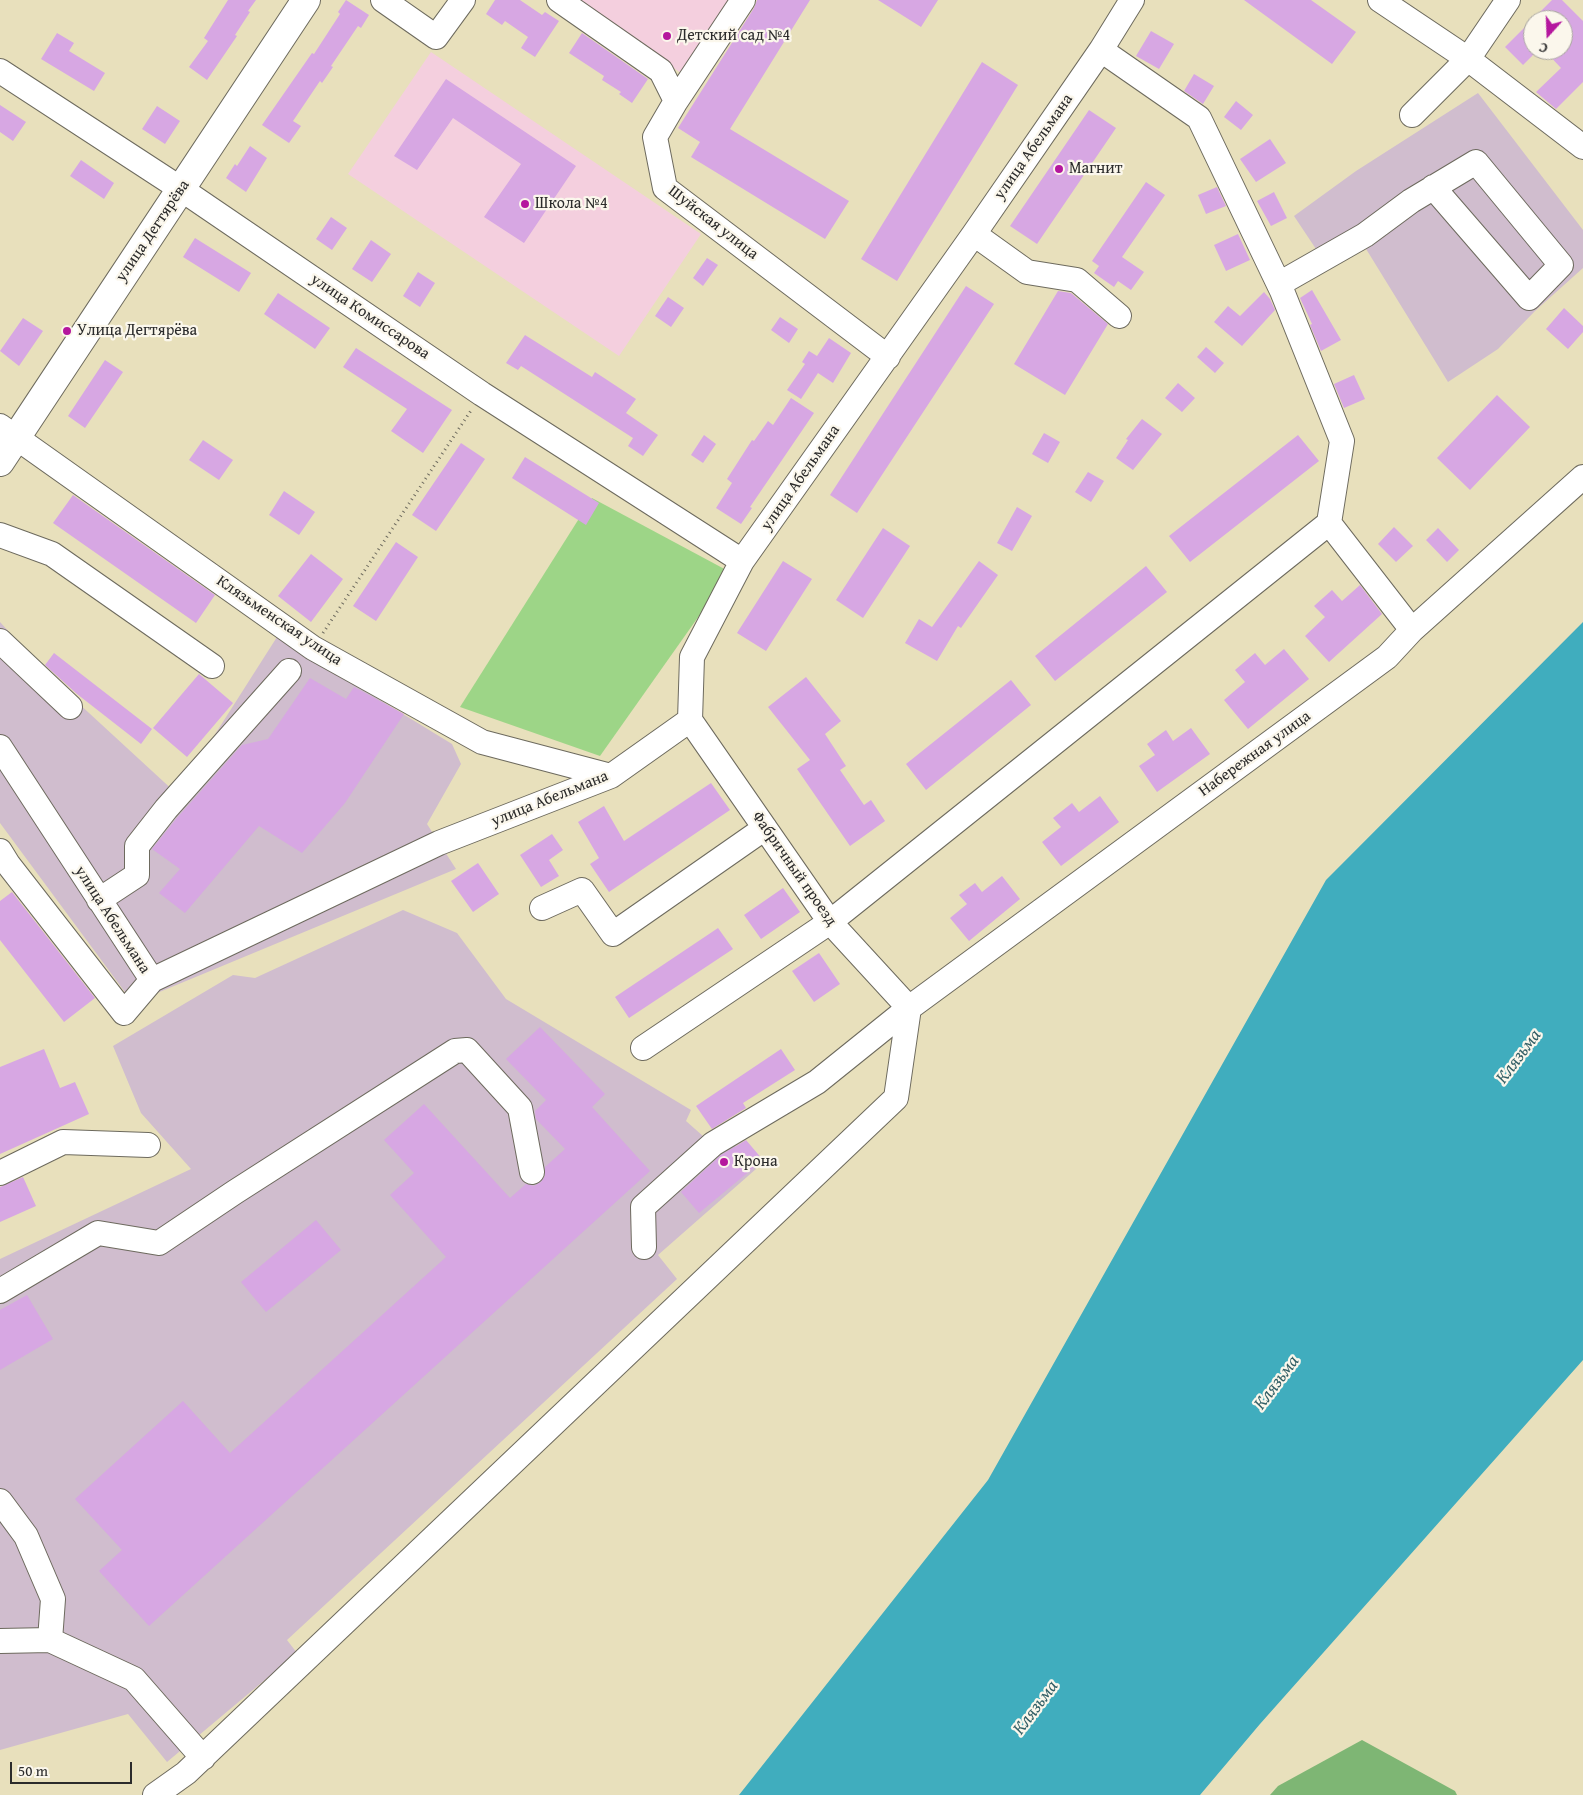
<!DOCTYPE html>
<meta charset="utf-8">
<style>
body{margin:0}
#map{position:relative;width:1583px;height:1795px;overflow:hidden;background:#e8e0bc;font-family:"Gentium Book Plus",serif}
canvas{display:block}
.north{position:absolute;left:1523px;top:10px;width:50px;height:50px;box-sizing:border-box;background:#fbf7ec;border:1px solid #a8a59f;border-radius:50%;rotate:200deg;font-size:14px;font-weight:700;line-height:20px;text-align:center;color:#2b2b2b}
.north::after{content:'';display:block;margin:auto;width:18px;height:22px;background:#b5179e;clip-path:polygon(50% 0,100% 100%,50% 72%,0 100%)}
.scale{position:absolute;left:10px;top:1762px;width:122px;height:22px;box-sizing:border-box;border:2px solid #2b2b2b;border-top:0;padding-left:6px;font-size:15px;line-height:18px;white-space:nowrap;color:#2b2b2b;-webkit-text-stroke:4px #fbf7ec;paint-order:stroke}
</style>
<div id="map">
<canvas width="1583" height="1795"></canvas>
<div class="north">С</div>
<div class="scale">50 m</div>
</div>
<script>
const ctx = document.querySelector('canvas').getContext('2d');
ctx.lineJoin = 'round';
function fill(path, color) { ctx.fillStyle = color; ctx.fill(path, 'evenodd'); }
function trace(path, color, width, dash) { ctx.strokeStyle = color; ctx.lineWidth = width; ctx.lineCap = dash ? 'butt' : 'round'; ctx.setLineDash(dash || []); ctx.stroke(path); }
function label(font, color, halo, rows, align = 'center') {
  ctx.font = font + ' "Gentium Book Plus",serif'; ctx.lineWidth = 4.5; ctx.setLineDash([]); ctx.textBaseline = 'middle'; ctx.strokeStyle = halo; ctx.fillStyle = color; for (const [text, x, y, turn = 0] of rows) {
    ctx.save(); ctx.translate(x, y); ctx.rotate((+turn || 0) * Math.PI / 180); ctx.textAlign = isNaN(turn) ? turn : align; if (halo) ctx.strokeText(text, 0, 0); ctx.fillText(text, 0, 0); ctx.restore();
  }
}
const built = new Path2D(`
 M574,0H731L681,73Z
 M431,52L701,234L619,356L348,174Z`);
const industrial = new Path2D(`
 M1478,93L1583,230V268L1535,311L1498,349L1448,382L1363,244L1328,267L1294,216L1356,171Z
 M0,622L51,678L177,794L277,637L452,744L461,764L427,824L456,869L133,1003L0,823Z
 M403,910L457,933L506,999L691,1110L686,1121L721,1152L732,1143L756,1169L658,1255L677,1279L287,1640L297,1653L167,1762L128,1714L0,1750V1259L191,1169L141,1113L113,1046L233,975L255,978Z`);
const green = new Path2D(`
 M592,498L730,572L600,756L460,707Z`);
const forest = new Path2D(`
 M1362,1740L1455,1791L1457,1795H1270L1278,1786Z`);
const water = new Path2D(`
 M1583,622V1360L1260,1724L1200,1795H739L988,1480L1326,880Z`);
const building = new Path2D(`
 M228,0H256L248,11L250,12L235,35L237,36L207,80L189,67L208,41L204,38Z
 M346,0L369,15L361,28L358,26L331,66L333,67L322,83L320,81L293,121L301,126L289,143L262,125L312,53L314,54L340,14L338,12Z
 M495,0H520L542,15L545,12L559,21L535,57L521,48L528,37L505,21L502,25L486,14Z
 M757,0H810L730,129L849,201L825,239L691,157L700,142L678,128L754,8Z
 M878,0H938L921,27Z
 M1244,0H1311L1356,32L1332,64Z
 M1552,0H1562L1583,21V82L1556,109L1536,92L1561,68L1544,50H1563V20H1533V55L1523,65L1505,47Z
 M1151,31L1174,44L1159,69L1136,56Z
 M57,33L74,43L69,51L105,73L94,91L41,59Z
 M582,33L648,79L632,103L619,94L621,92L602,80L604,76L569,53Z
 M982,62L1018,85L897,281L861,259Z
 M1194,74L1214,86L1203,104L1184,91Z
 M446,79L576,166L524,243L484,217L521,164L453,118L417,170L394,156Z
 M1236,101L1253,115L1241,130L1224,117Z
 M0,105L26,122L13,141L0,132Z
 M157,106L180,121L165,144L142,129Z
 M1089,110L1116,128L1037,244L1010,226Z
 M1270,139L1286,163L1256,182L1240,159Z
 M250,146L267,158L246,192L226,178L235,164L237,166Z
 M81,160L114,183L104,199L70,176Z
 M1146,182L1165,195L1122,257L1144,272L1131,290L1118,281L1114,287L1094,273L1099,266L1092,261Z
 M1217,187L1226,206L1206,214L1198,195Z
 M1274,192L1287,218L1271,226L1257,201Z
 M331,217L347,228L332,250L316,239Z
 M1238,234L1250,260L1226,271L1214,245Z
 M195,238L251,273L239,292L183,257Z
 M371,240L391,254L372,282L352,269Z
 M707,258L718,265L703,286L693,278Z
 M418,272L435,283L420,307L403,296Z
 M966,286L994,304L857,513L830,495Z
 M1312,290L1341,340L1321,351L1310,325L1312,324L1300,298Z
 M1058,291L1071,293L1108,324L1065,395L1014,364Z
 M1264,292L1270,299L1275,310L1242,346L1214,322L1228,306L1240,316Z
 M278,293L330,328L315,349L264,314Z
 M668,297L684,308L671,327L655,316Z
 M1564,308L1583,326V332L1568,349L1546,329Z
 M780,317L798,329L789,343L771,330Z
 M23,318L43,331L19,366L0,351Z
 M525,335L592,377L595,372L636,399L626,413L658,435L643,456L628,446L633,438L521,366L518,370L506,363Z
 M829,338L851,353L833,383L818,373L801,399L787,390L805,364L802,362L809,351L817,356Z
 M1206,347L1224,363L1215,373L1197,357Z
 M356,348L452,410L423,453L391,431L407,409L343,367Z
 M105,360L123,372L85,428L68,416Z
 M1354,375L1365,399L1344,408L1334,384Z
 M1178,383L1195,398L1182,412L1165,398Z
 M1497,395L1530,427L1470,490L1437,458Z
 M791,398L814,413L750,507L752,508L741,524L716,508L732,483L727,479L752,440L754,441L768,421L773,425Z
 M1142,419L1162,434L1133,470L1116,458L1128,440L1126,439Z
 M1044,433L1060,442L1048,463L1032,454Z
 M704,435L716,444L703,463L691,455Z
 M1298,435L1319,461L1190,562L1169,536Z
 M203,440L233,460L219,480L189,460Z
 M461,443L485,459L436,531L412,515Z
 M525,457L599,503L586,525L512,478Z
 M1088,472L1104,481L1091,502L1075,492Z
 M284,491L315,512L299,535L269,515Z
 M73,495L215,595L196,623L53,523Z
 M1017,507L1032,516L1012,551L997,543Z
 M1394,527L1413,546L1396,562L1378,544Z
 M883,528L910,546L863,618L836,600Z
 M1438,528L1459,550L1447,562L1426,540Z
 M396,542L418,557L376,621L353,606Z
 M311,554L343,579L311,622L278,596Z
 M783,561L812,579L766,651L737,633Z
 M979,561L998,575L961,628L958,626L937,661L905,643L919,619L932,627Z
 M1146,566L1167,592L1055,681L1035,656Z
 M1360,585L1382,614L1329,662L1305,636L1325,617L1314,606L1332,590L1342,601Z
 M1284,649L1309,679L1248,729L1224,700L1245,682L1235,670L1255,653L1265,665Z
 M54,653L152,729L141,744L77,694L45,665Z
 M199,674L233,703L187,757L153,728Z
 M806,677L841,721L825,734L846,766L840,770L864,805L871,800L885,821L850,846L797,769L810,760L768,707Z
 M310,678L346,699L354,687L404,714L345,803L302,853L259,826L185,913L159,893L180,869L152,849L177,818L242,745L268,739Z
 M1011,680L1031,705L926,790L906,764Z
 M1191,728L1210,754L1157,792L1139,766L1155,755L1147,744L1166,730L1173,741Z
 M711,783L730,810L609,892L590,864L599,858L578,822L604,806L624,841Z
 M1100,796L1119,822L1061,866L1042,842L1061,827L1053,818L1072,803L1079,812Z
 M552,834L563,850L549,860L559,876L541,887L520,855Z
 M478,863L499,894L473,912L451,881Z
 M1002,876L1020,899L969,941L950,918L967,904L959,895L975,883L982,892Z
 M783,888L800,912L761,939L744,915Z
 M12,892L95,998L64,1022L0,940V901Z
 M718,928L733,949L629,1018L615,997Z
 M819,953L840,984L814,1002L792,971Z
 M540,1027L605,1094L592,1107L650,1171L149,1626L99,1571L122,1550L75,1499L183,1401L230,1453L446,1257L390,1195L414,1173L384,1140L424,1104L510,1198L526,1184L534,1186L541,1182L545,1176V1167L565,1149L536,1119L535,1111L546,1100L506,1059Z
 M44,1049L60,1088L75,1082L89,1114L0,1154V1067Z
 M781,1049L795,1070L743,1103L746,1108L712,1129L696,1106Z
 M746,1140L763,1160L699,1213L681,1192L721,1155Z
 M23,1177L36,1206L0,1222V1187Z
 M316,1220L341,1250L266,1312L241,1282Z
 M27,1295L53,1339L0,1370V1310Z`);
const path = new Path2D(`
 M323,633L472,409`);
const minor = new Path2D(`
 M383,0L436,37L463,0
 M559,0L661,71L676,101L655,137L665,188L888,357
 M1380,0L1468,59L1583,147
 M0,71L181,189L482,394L742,561
 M676,101L743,0
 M1412,115L1468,59L1508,0
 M974,234L1027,272L1077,280L1119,316
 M1279,284L1365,235L1411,201L1476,162L1561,265L1529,298L1433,187
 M0,426L313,648L482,742L611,776
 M1329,523L1412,630
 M0,535L52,554L212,666
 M0,641L70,707
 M690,720L830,922L909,1008
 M0,747L152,980L439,843L611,776L690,720L692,657L742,561L974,234L1101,50L1132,0
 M0,851L8,864L124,1013L152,980
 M99,900L137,875V846L166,809L289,671
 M542,908L582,890L613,934L765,828
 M643,1048L830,922L1329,523L1342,441L1282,291L1199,118L1101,50
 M0,1173L63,1142L148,1145
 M644,1247L643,1207L713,1144L817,1082L909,1008L1387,657L1412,630L1583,477
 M0,1291L98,1233L159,1243L235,1192L455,1051L467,1050L520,1108L532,1172
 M0,1501L26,1536L53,1599L50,1640L134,1679L203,1758
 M0,1641L50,1640
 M155,1795L186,1773L896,1098L909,1008`);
const major = new Path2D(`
 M0,462L306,0`);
const markers = [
 [667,36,5,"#b5179e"],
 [1059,169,5,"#b5179e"],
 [525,204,5,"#b5179e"],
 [67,331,5,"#b5179e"],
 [724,1162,5,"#b5179e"]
];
const poiNames = [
 ["Детский сад №4",677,36],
 ["Магнит",1069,169],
 ["Школа №4",535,204],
 ["Улица Дегтярёва",77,331],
 ["Крона",734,1162]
];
const streetNames = [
 ["улица Абельмана",1034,147,-55],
 ["Шуйская улица",713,223,38],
 ["улица Дегтярёва",153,231,-56],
 ["улица Комиссарова",370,317,34],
 ["улица Абельмана",801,478,-55],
 ["Клязьменская улица",279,621,34],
 ["Набережная улица",1255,754,-36],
 ["улица Абельмана",550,799,-22],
 ["Фабричный проезд",794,869,55],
 ["улица Абельмана",112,920,57]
];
const waterNames = [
 ["Клязьма",1519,1057,-53],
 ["Клязьма",1277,1383,-53],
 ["Клязьма",1036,1708,-53]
];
fill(built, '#f4cfde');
fill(industrial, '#d0bdce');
fill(green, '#9dd587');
fill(forest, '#7eb674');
fill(water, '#40adbe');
fill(building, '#d7a7e3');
trace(minor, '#6d6a5e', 26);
trace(major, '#6d6a5e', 30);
trace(path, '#6d6a5e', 3, [1, 4]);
trace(minor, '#fff', 24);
trace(major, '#fff', 28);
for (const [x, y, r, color] of markers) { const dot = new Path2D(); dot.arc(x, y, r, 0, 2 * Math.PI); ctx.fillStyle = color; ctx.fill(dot); trace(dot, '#fbf7ec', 2); }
label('16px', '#2b2b2b', '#fbf7ec', poiNames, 'left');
label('16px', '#2b2b2b', '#fbf7ec', streetNames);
label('italic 18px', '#335f66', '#fbf7ec', waterNames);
</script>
